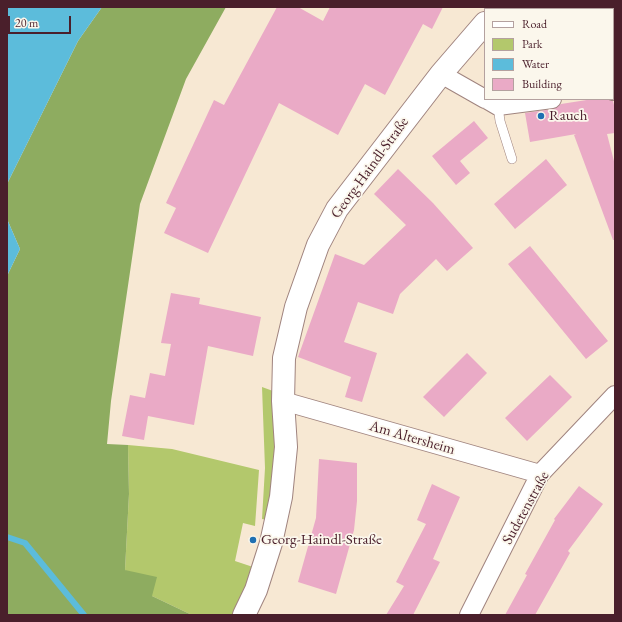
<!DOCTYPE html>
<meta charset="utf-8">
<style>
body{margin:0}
#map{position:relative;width:622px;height:622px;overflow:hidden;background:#f7e8d3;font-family:"EB Garamond",serif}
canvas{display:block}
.frame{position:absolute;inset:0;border:8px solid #4a1f2b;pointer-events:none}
.legend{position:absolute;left:484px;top:8px;width:130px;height:92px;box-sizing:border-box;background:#fbf7ec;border:1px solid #b4a19f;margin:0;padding:5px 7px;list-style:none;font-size:12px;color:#4a1f2b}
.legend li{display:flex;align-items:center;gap:8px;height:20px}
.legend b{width:20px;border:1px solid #b4a19f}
.scale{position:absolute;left:8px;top:16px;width:63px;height:18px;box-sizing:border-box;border:2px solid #4a1f2b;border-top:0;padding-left:5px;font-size:12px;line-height:14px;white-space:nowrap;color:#4a1f2b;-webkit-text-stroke:3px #fbf7ec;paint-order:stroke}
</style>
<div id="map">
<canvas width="622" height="622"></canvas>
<div class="frame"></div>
<ul class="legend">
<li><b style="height:5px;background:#fff"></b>Road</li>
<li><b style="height:11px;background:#b3c86c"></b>Park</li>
<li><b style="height:11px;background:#5cbcdb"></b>Water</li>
<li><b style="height:11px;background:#eaaac6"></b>Building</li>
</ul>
<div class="scale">20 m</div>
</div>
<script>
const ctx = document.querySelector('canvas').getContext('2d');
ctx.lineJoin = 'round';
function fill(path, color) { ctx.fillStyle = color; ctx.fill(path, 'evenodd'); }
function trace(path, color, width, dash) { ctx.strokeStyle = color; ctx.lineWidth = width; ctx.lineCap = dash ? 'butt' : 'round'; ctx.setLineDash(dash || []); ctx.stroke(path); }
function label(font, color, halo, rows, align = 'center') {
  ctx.font = font + ' "EB Garamond",serif'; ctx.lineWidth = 3.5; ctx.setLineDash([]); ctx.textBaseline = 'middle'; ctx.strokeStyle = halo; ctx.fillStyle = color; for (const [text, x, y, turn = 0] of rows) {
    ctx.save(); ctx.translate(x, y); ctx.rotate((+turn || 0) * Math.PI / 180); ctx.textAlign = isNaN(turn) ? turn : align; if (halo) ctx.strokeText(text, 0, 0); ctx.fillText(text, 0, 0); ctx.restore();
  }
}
const green = new Path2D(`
 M262,387L273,391L278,445L268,520L262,519L265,468Z
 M128,445L172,449L259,470L255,526L243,523L235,561L253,567L236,615H192L152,596L125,570L129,494Z`);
const forest = new Path2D(`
 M102,7H226L186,79L140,204L111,401L107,444L128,445L129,494L125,570L157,577L152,596L192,615H7V276L20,249L7,219V184L78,41Z`);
const water = new Path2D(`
 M7,7H102L78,41L7,184Z
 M7,219L20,249L7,276Z`);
const stream = new Path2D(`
 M7,537L25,543L84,615`);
const building = new Path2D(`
 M277,7H298L323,21L330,7H443L432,29L423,24L385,95L365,84L338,135L279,103L208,253L164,233L176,208L166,203L214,100L224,105Z
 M593,99H606L613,101L615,109V133L607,134L615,165V240H613L574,135L576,134L530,142L525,113L553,109L561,104Z
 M474,121L488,138L460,161L470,173L456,185L432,156Z
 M546,159L567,185L515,229L494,204Z
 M398,169L433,203L473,248L447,271L436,259L400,294L393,314L358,302L344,342L377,353L362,402L345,397L351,377L298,357L335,254L364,265L406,225L374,194Z
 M530,246L608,341L586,359L508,264Z
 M171,293L200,298L199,304L261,317L253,356L208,346L194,425L148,416L144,440L122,436L130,395L145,398L150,373L165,376L171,344L161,343Z
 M467,353L487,373L444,417L423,397Z
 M550,375L572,397L527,441L505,418Z
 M319,459L357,463V501L354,530L336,594L298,582L316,518Z
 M432,484L460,497L433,559L440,562L413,615H386L404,586L396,582L426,524L417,520Z
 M579,486L603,504L568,551L570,553L535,615H505L527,575L525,574L555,520L554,519Z`);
const lane = new Path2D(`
 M498,106L500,121L512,159`);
const street = new Path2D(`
 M441,74L485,99
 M613,91L615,90
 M486,99L498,106L552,99
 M283,401L540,474
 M469,615L540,474L615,395`);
const secondary = new Path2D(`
 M496,9L498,7
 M244,615L256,590L271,543L281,497L286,447L283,401L284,358L296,307L318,245L337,209L441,74L485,23`);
const markers = [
 [541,116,4,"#1f6fb2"],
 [253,540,4,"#1f6fb2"]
];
const poiNames = [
 ["Rauch",549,116],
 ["Georg-Haindl-Straße",261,540]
];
const streetNames = [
 ["Georg-Haindl-Straße",370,168,-54],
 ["Am Altersheim",412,438,16],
 ["Sudetenstraße",526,508,-61]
];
fill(green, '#b3c86c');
fill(forest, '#8eac60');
fill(water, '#5cbcdb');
trace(stream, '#5cbcdb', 6);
fill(building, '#eaaac6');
trace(lane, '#a0847f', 10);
trace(street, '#a0847f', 20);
trace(secondary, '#a0847f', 24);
trace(lane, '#fff', 9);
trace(street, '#fff', 18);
trace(secondary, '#fff', 22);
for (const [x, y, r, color] of markers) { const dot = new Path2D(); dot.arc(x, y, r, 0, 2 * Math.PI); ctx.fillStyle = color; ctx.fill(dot); trace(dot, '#fbf7ec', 1.5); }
label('15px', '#4a1f2b', '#fbf7ec', poiNames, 'left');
label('15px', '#4a1f2b', '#fbf7ec', streetNames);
</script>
